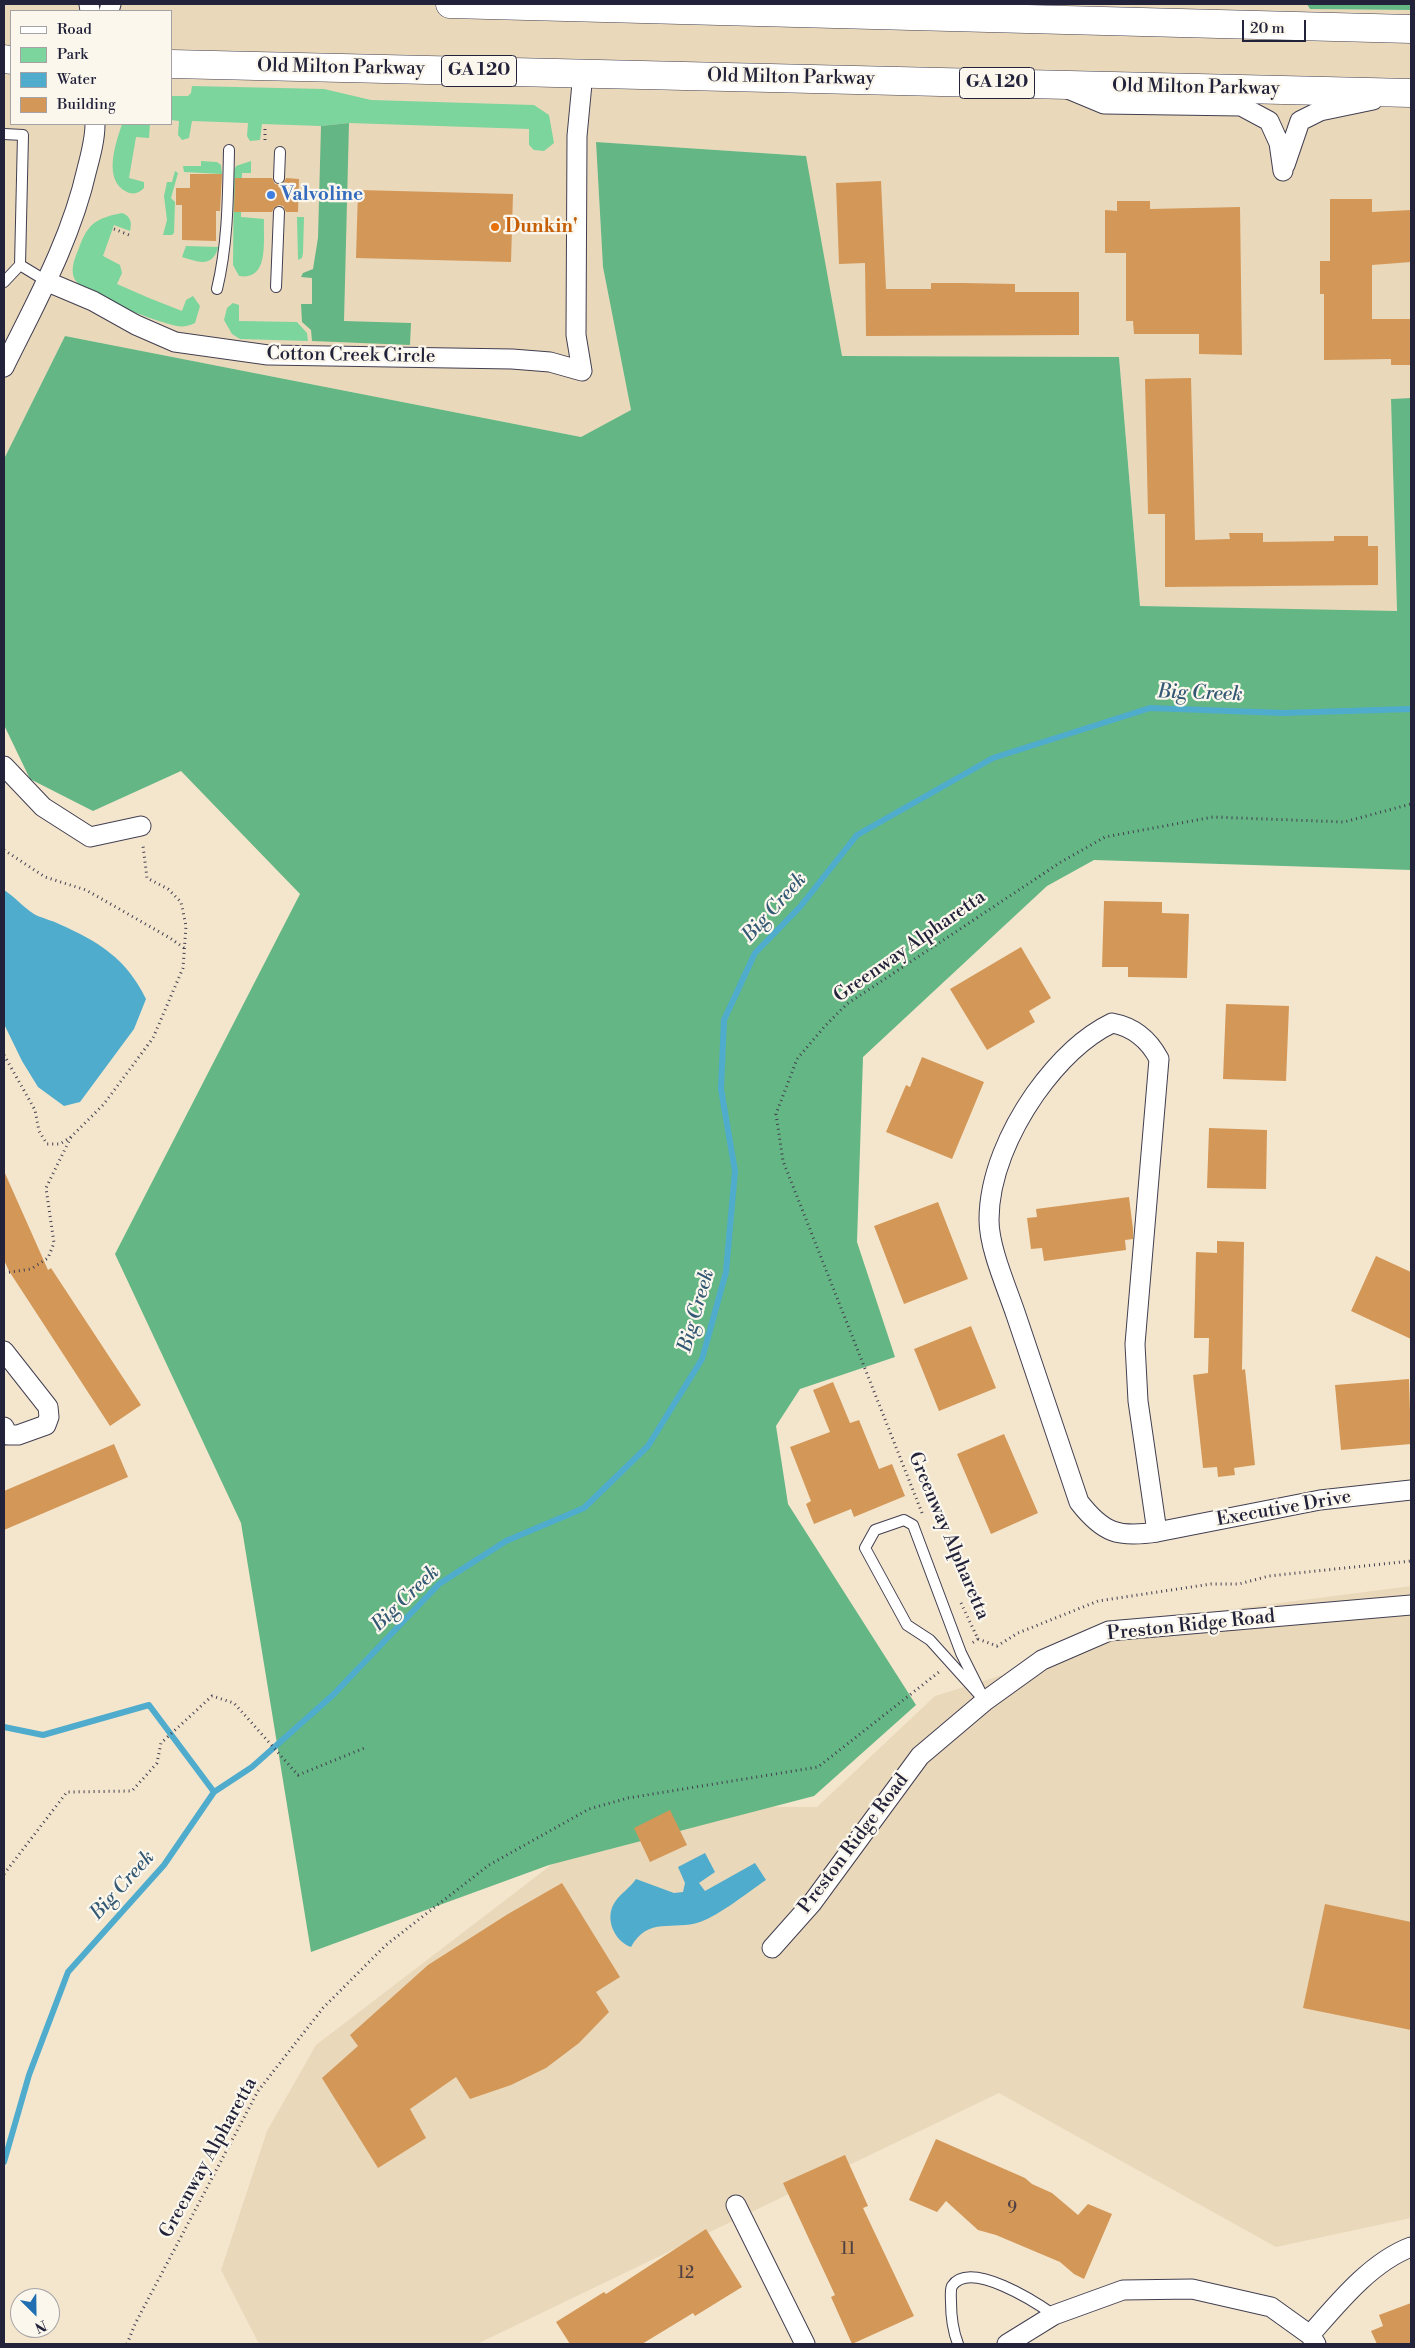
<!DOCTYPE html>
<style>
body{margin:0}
#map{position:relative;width:1415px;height:2348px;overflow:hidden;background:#f4e6cd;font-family:"Libre Bodoni",serif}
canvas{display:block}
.frame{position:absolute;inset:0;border:5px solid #22223b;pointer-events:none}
.legend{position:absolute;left:10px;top:10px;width:162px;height:115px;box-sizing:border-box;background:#fbf7ec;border:1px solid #a4a2a5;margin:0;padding:6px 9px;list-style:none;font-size:15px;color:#22223b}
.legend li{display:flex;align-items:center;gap:10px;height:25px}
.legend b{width:25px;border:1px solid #a4a2a5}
.north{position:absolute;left:10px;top:2288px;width:50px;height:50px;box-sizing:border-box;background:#fbf7ec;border:1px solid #a4a2a5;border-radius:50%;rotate:157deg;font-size:14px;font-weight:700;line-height:20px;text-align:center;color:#22223b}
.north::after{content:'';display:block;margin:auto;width:18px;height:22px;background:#1f6fb2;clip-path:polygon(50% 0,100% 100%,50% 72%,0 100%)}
.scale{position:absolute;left:1242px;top:20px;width:64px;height:22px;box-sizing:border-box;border:2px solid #22223b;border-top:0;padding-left:6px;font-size:15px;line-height:18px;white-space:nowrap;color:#22223b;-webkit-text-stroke:4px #fbf7ec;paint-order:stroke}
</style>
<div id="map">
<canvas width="1415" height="2348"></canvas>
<div class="frame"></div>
<ul class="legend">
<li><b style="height:6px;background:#fff"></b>Road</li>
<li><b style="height:14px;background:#7bd59c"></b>Park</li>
<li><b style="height:14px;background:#4faccd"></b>Water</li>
<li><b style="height:14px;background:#d39758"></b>Building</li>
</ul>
<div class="north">N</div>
<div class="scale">20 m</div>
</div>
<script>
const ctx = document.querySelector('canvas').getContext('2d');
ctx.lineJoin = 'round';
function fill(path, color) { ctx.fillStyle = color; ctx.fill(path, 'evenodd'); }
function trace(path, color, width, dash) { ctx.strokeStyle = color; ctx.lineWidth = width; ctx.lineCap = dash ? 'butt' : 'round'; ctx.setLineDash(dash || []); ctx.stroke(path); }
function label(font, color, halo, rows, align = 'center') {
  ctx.font = font + ' "Libre Bodoni",serif'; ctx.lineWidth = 4.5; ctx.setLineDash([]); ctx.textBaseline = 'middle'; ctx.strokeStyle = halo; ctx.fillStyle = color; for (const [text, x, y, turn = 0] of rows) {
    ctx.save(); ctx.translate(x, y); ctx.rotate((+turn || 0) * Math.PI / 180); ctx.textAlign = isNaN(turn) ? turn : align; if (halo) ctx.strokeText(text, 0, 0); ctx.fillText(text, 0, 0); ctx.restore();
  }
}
const built = new Path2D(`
 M4,4H1307L1311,9L1411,10V398L1391,399L1397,612L1140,606L1119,357L841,356L805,156L596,142L603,267L631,410L581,437L65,336L4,459ZM11,11H171V124H11Z
 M1411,1586V2218L1276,2247L999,2093L477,2344H259L221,2270L267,2131L316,2045L598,1829L668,1806L817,1807L935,1696L1202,1613Z`);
const green = new Path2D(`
 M192,86L324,89L371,100L534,105L549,115L554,143L544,151L534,150L529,145V129L349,123L321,126L262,124L260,140L250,141L247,136L248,123L192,121L189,138L182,140L178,135L179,121L171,120V96H188L191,93Z
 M122,124H150L149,138L136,137L129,178L144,182V188C139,193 134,195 127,192C102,180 116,143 122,124Z
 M201,161L217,162L221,165L222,174L184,172L183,166H201Z
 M251,161V173H242L241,217L264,219C263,240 270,281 239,276L233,265L234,171L236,166Z
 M175,171L178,173L171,198L175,202L174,233L172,235H163L167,220L164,196L167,182H172Z
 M122,213C131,216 132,223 130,231L114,225L103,256L120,265L122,273L117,284L149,298L182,311L186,300L193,296L200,306L195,323C189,326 183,327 177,326C158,322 81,295 74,278C70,267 76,256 80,245C89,222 98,218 122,213Z
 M297,217H304L303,253L302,258L298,260Z
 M186,246L218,247V248C212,268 198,262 182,257Z
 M233,303L239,305V321L297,322L307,333L308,341L240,339L232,334L224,320L227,308Z`);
const forest = new Path2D(`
 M1307,4H1411V10L1310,9Z
 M349,123L344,321L411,323L410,345L312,341L311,330L302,322L301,304H312V278L301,277L303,273L313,269L318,238L321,126Z
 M596,142L806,156L842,356L1119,357L1140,606L1397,611L1391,399L1411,398V870L1094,860L1047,886L863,1057L857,1242L895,1357L800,1389L776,1426L788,1504L916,1705L814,1796L549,1865L311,1952L241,1523L115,1254L300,894L181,771L93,811L30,779L4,725V459L65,336L581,437L631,410L603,267Z`);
const water = new Path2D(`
 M4,890C15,897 23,907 34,914C41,918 51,920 59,924C99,942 126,958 146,999L134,1029L80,1102L64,1106L38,1087L22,1061L4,1024Z
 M705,1853L715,1872L699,1883L705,1891L755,1863L766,1880C748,1892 720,1915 700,1922C673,1931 648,1916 631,1947C614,1941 604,1918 615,1902C620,1894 630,1888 636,1879L674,1893L683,1892L685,1883L678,1867Z`);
const stream = new Path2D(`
 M4,1727L43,1735L149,1705L214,1792
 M4,2162L29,2075L68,1972L164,1865L214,1792L252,1767L333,1695L439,1584L506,1541L584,1508L648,1446L702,1359L726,1272L735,1171L721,1089L724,1020L755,953L800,907L857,835L993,758L1150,708L1283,713L1411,709`);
const building = new Path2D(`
 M190,174H222L220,211H216V241L182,240V205H176V188H190Z
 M235,178H272L275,184L279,185L284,182L286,178L299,179L298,212H286L283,206L279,205L274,208L272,212H234Z
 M881,181L886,289H931V283H963L1015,284V292H1079V335L866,336L865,263L839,264L836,183Z
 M358,190L513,194L511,262L356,258Z
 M1330,199H1372V212L1411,210V262L1372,265V319H1411V365H1391V359L1324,360V294H1320V261H1330Z
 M1117,201H1150V209L1240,207L1242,355L1199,354V334H1134L1133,321H1126V253H1105V210L1117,211Z
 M1191,378L1195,540L1230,539L1229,533H1263V542L1334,541V536H1368V546H1378V585L1165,587V514H1148L1145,379Z
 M1104,901L1162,902V913L1189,914L1187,978L1128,977V967H1102Z
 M1021,947L1051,998L1029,1011L1035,1022L987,1050L950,989Z
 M1226,1004L1289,1006L1286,1081L1223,1079Z
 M922,1057L984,1082L952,1159L886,1132L906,1085L910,1087Z
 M1209,1128L1267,1130L1266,1189L1207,1188Z
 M4,1171L48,1270L51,1268L141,1405L110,1426L9,1271L4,1260Z
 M1129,1197L1133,1229V1239L1125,1240L1126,1250L1044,1261L1042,1248L1031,1249L1027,1218L1037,1217L1036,1209Z
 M938,1202L968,1279L904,1304L874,1226Z
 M1217,1241L1244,1242L1242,1370L1245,1369L1255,1465L1234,1468L1235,1475L1218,1477L1217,1467L1203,1468L1193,1375L1208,1373L1209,1338H1194L1196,1252L1217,1253Z
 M1376,1256L1411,1272V1339L1351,1311Z
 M971,1326L996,1388L939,1411L914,1349Z
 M1409,1379L1411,1444L1341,1450L1335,1385Z
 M833,1382L850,1423L859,1420L879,1469L892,1464L905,1496L854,1517L851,1509L814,1524L806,1504L811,1501L790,1447L830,1432L813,1390Z
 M1004,1434L1038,1513L991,1534L957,1454Z
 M114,1444L128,1477L4,1530V1491Z
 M670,1810L687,1845L650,1862L634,1828Z
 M562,1883L620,1977L596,1992L609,2012L579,2043L546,2068L511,2085L470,2099L456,2077L410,2109L426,2138L378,2168L322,2078L358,2046L350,2035L428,1965L508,1914Z
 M1325,1904L1411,1922V2030L1303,2008Z
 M936,2139L1025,2178L1032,2184L1052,2193L1078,2215L1088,2204L1112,2214L1084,2279L1074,2274L1060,2262L996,2235L978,2230L946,2201L937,2212L909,2200Z
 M845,2155L868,2206L863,2208L914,2316L852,2344L831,2297L835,2295L783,2183Z
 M706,2229L742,2287L695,2316L693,2313L642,2344H570L556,2322L604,2292L606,2294Z
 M1411,2303V2344H1377L1371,2331L1383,2326L1379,2315Z`);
const path = new Path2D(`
 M265,140V125
 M114,229L129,235
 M4,850L45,877L86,890L170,938L184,948
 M4,1055L35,1110L39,1131L47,1144H60L71,1137L104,1104L153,1038L183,968L186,926L181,902L168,889L147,878L143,846
 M4,1273L31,1269L48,1258L54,1243L46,1188L71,1137
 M922,1513L783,1161L776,1114L797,1059L825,1026L847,1004L1061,862L1105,837L1213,817L1344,822L1411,804
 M961,1603L978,1639L972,1643
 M978,1639L997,1646L1018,1633L1098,1601L1211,1584H1239L1269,1576L1411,1561
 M4,1874L67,1792L132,1791L157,1763L161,1743L212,1696L234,1703L298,1775L367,1747
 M127,2344L135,2324L258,2091L323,2008L386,1945L489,1865L589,1809L628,1798L818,1767L939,1672`);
const service = new Path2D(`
 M4,134L23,135L20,265L4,282
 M279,178L280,152
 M20,265L48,282
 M276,287L279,212
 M217,289C228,243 228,197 229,150
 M904,1520L913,1525L961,1653L985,1701L930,1640L907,1625L865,1548L875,1530Z
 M958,2344C953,2331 951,2316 951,2302C951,2298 950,2290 952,2286C970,2259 1037,2303 1054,2315`);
const minor = new Path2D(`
 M89,4L90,11
 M109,11L111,4
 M1068,89L1104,104L1241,106L1269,121L1279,143L1283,171
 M1285,165L1300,121L1320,111L1373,100
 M48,282L93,301L136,325L175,342L268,355L512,359L550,362L582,371L576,335L577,136L583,73
 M4,367C36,302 71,240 87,169C91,154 95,139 95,124
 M4,766L43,807L90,837L141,826
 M1112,1023C1134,1027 1149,1040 1159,1059L1135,1344L1138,1401L1157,1532C1118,1538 1103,1533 1079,1502C1058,1439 1037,1377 1016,1315C1007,1288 989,1248 989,1220C989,1176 1010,1130 1035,1094C1055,1066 1081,1038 1112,1023Z
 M4,1351L48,1407L49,1417L46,1425L18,1435H8L4,1427
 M1157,1532L1320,1500L1411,1490
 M772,1948L812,1903L920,1756L985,1701L1042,1660L1109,1631L1411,1605
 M736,2205L805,2344
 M1310,2335C1338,2303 1371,2262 1411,2247
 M1007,2344L1054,2315L1123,2290L1192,2289L1271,2307L1310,2335L1316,2344`);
const trunk = new Path2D(`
 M450,4L1411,29
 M4,59L11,60
 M171,64L1411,93`);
const markers = [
 [271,195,5,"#3f7fe0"],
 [495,227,5,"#e8710a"]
];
const numberNames = [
 ["9",1012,2209],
 ["11",848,2250],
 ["12",686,2274]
];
const shields = [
 [479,71,75],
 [997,83,75]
];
const shieldNames = [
 ["GA 120",479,71],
 ["GA 120",997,83]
];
const streetNames = [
 ["Old Milton Parkway",341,68,1],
 ["Old Milton Parkway",791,78,1],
 ["Old Milton Parkway",1196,88,1],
 ["Cotton Creek Circle",351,356,1],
 ["Greenway Alpharetta",910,947,-35],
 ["Executive Drive",1284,1509,-10],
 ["Greenway Alpharetta",948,1536,67],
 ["Preston Ridge Road",1191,1626,-6],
 ["Preston Ridge Road",854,1844,-53],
 ["Greenway Alpharetta",209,2158,-61]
];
const shopNames = [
 ["Valvoline",281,195]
];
const foodNames = [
 ["Dunkin'",505,227]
];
const waterNames = [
 ["Big Creek",1200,694,2],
 ["Big Creek",775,908,-48],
 ["Big Creek",697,1311,-74],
 ["Big Creek",406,1599,-44],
 ["Big Creek",123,1886,-48]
];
fill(built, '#ead8ba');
fill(green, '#7bd59c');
fill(forest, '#64b684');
fill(water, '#4faccd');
trace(stream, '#4faccd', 6);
fill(building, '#d39758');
trace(service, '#423f51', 12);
trace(minor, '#423f51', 21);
trace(trunk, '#423f51', 29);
trace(path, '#423f51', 3, [1, 4]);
trace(service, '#fff', 10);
trace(minor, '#fff', 19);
trace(trunk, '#fff', 28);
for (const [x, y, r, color] of markers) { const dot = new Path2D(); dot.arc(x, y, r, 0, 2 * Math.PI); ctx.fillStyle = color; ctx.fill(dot); trace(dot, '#fbf7ec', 2); }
label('16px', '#4e3f42', null, numberNames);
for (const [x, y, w] of shields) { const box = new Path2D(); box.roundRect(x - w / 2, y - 15.5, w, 31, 4); ctx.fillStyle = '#fbf7ec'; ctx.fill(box); trace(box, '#22223b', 1); }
label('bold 18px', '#22223b', null, shieldNames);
label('19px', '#22223b', '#fbf7ec', streetNames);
label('bold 19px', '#366cbe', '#fbf7ec', shopNames, 'left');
label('bold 19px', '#c56008', '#fbf7ec', foodNames, 'left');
label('italic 20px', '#345975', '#fbf7ec', waterNames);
</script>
